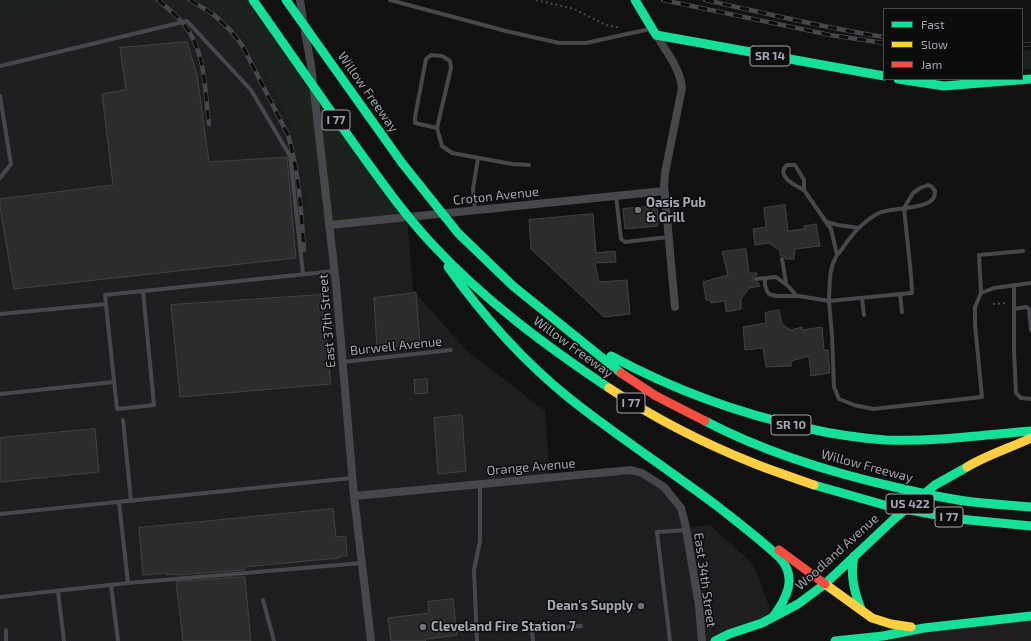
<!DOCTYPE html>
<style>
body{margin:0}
#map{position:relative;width:1031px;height:641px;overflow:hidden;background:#111112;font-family:"Exo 2",sans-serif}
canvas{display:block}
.legend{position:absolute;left:883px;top:8px;width:140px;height:72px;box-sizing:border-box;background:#0c0c0d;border:1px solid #484a4f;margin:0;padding:5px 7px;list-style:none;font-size:12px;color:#a3a7b2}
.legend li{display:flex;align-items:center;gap:8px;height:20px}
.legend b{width:20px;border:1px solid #484a4f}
</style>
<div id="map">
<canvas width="1031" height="641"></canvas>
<ul class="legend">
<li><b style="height:5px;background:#16e098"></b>Fast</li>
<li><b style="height:5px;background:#ffcf43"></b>Slow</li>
<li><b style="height:5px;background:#f24e42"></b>Jam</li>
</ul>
</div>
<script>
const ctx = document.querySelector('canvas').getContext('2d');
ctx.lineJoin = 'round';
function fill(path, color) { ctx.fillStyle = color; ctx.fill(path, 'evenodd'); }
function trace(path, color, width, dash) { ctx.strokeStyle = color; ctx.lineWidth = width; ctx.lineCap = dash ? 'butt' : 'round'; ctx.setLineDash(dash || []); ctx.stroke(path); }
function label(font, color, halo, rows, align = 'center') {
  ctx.font = font + ' "Exo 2",sans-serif'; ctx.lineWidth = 3; ctx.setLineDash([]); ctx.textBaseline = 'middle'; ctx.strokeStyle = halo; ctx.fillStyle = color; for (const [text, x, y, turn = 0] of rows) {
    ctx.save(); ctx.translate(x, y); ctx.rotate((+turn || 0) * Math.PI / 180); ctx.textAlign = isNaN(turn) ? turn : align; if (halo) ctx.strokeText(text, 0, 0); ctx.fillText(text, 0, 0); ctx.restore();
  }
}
const built = new Path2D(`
 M68,0H194L217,12L233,25L244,38L258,60L295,138L304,177L308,226L407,217L413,290L466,350L545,411L550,478L631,470L672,496L685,527L710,525L753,564L773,617L715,641H0V20L64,5Z
 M1031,616V641H835Z`);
const green = new Path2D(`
 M0,0H68L65,5L0,20Z
 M194,0H253L407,217L308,226C306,201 305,176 298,151C293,131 284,113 275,95C255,53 240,19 194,0Z
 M1031,50V69L1022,70V51Z`);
const building = new Path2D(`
 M187,42L197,75L209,162L287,157L296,258L14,289L0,207V199L113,185L102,94L126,90L120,48Z
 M785,205L788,231L804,229V226L816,224L820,246L795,249L794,259H786L784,256H781L779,250L769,243L755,245L753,229L766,227L764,208Z
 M657,206L658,226L625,229L623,209Z
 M593,214L596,253L615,251L616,262L595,263L599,282L627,280L630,314L604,317L531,249L529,220Z
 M746,249L749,273H757V275L753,277V280L754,282H758L760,286L749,288L741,299V309L726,312L725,301L711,303L710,300H706L703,282L728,275L722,252Z
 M416,293L420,344L377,348L374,298Z
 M321,295L331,384L180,397L171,305Z
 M779,310L782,324L791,330L802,327V330L822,327L824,350H828L830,373L811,376L809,356L791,361V366L766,367L763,348L745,350L743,327L766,323L765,313Z
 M427,379L428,393L415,394L414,380Z
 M462,415L466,471L438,474L434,418Z
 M95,429L99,472L0,482V438Z
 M333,509L336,537L346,536L347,556H339V558L244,567V570L176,575V574L167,575L166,573L143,575L139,528Z
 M245,577L251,641H183L176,582Z
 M453,599L457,635L427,639L425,641H391L388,618L429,613L428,602Z`);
const path = new Path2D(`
 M536,0L574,9L606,25L621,28
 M993,304L1008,303`);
const lane = new Path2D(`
 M390,0L506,31L559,43H586L650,29
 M0,66L187,21L251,90L290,156L303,274
 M0,96L11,164L0,178
 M437,128L415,123V117L426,59L431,55L442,56L450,61L451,68L437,128L442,146L452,153L512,164L529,165
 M804,190C796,186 775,176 787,165H795L804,180V190L831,229L837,255
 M616,196L621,239L625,242L668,237
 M475,210L473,189L478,158
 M826,222L838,225L859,228
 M782,259L786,283
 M756,279L776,277L788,286L797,296
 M765,279V285L767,291L769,294L776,296H799L829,301L912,293L911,275L904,208L913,193L920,188L928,185L932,187L935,191C935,193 935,195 934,197C929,210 891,207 879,213C863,221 852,234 842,249C840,252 836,255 835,259C829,270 830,285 829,298V301L832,335L834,387L839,399L854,405L873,409L982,397L975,324V307L981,293L994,288L1031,283
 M1014,285V351L1016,393L1021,398L1031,399
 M143,291L154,405L117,409L105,295L335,271
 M981,293L979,255L1023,251
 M900,294L902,312
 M862,298L864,315
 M1014,309L1026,307L1029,309L1031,330
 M0,314L106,304
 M343,362L451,350
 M0,394L114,382
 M123,420L131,501
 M0,514L352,478
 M128,583L362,563
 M111,585L118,641
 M58,591L64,641
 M0,597L128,583L119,502
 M263,600L274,641
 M6,630V641
 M477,641L474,570L480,541V484
 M533,641L532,630L581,626
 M670,641L657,532L686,530`);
const street = new Path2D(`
 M300,0L303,20
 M305,32L311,65L336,284L354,496L371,641
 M656,35C666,51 680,68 682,88L665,173L664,185L675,307
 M330,225L664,191
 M354,496L631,470L642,473L664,487L681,508L685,523L699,606L702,641`);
const fast = new Path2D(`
 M253,0C288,50 322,99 357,148C381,181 404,214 432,244C484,300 546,346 609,388
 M286,0L402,163L458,233L513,286L621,373
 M635,0L656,35L884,76
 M898,79L944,86L1031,79
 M448,267C483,316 522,360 569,398C618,437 671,471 721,509C740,524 761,540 779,557C798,577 787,598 773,617
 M611,356C674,390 736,413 806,428C832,434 859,438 886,440C934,442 983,435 1031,431
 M705,421C766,453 832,473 899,488C921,493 943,498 965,501C987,504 1009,505 1031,507
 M814,485L888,506L959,519L1031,526
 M854,556C850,575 854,591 861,609
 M715,641L729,634L762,623L798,604L825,584L894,519L935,485L967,467
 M835,641L883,636L924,628L1031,616`);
const slow = new Path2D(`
 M609,388C654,418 703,443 753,463C773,471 794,478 814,485
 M967,467C987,455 1010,448 1031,438
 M825,584L872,618L891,624L911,627`);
const jam = new Path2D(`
 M621,373L656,396L705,421
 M779,550L825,584`);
const rail = new Path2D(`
 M158,0C171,11 186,23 193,39C206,64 205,96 209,124
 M190,0L213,14L231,31L242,45L288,135C299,173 301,211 304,250
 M663,0L830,35L884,43
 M705,0C765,13 824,28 884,37
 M1022,45L1031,44`);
const markers = [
 [638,210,4,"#70727a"],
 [641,606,4,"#70727a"],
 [423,627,4,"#70727a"]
];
const shields = [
 [770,56,40],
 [336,120,28],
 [631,403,28],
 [791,425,40],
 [910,504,48],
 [949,517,28]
];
const shieldNames = [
 ["SR 14",770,56],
 ["I 77",336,120],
 ["I 77",631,403],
 ["SR 10",791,425],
 ["US 422",910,504],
 ["I 77",949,517]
];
const streetNames = [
 ["Willow Freeway",368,92,55],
 ["Croton Avenue",496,196,-6],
 ["East 37th Street",327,321,-95],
 ["Burwell Avenue",396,346,-6],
 ["Willow Freeway",573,347,36],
 ["Willow Freeway",867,466,15],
 ["Orange Avenue",531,467,-5],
 ["Woodland Avenue",837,552,-42],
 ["East 34th Street",705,580,82]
];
const poiNames = [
 ["Oasis Pub",646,203],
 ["& Grill",646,218],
 ["Dean's Supply",633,606,"right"],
 ["Cleveland Fire Station 7",431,627]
];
fill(built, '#1e1e20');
fill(green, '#1b211c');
fill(building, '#2c2c2d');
trace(building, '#414245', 1);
trace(path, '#47484c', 2, [2, 3]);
trace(lane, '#46474a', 4);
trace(street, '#46474a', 8);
trace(fast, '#16e098', 9);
trace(slow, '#ffcf43', 9);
trace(jam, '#f24e42', 9);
trace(rail, '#46474a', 4.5);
trace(rail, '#0c0c0d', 3, [9]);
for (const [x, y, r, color] of markers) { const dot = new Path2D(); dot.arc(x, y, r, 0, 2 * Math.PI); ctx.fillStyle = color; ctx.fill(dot); trace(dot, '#0c0c0d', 1.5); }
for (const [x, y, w] of shields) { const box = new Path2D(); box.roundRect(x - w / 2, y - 10, w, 20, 3); ctx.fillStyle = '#0c0c0d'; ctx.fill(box); trace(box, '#a3a7b2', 1); }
label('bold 12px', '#a3a7b2', null, shieldNames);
label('13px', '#a3a7b2', '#0c0c0d', streetNames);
label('bold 13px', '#a3a7b2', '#0c0c0d', poiNames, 'left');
</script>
